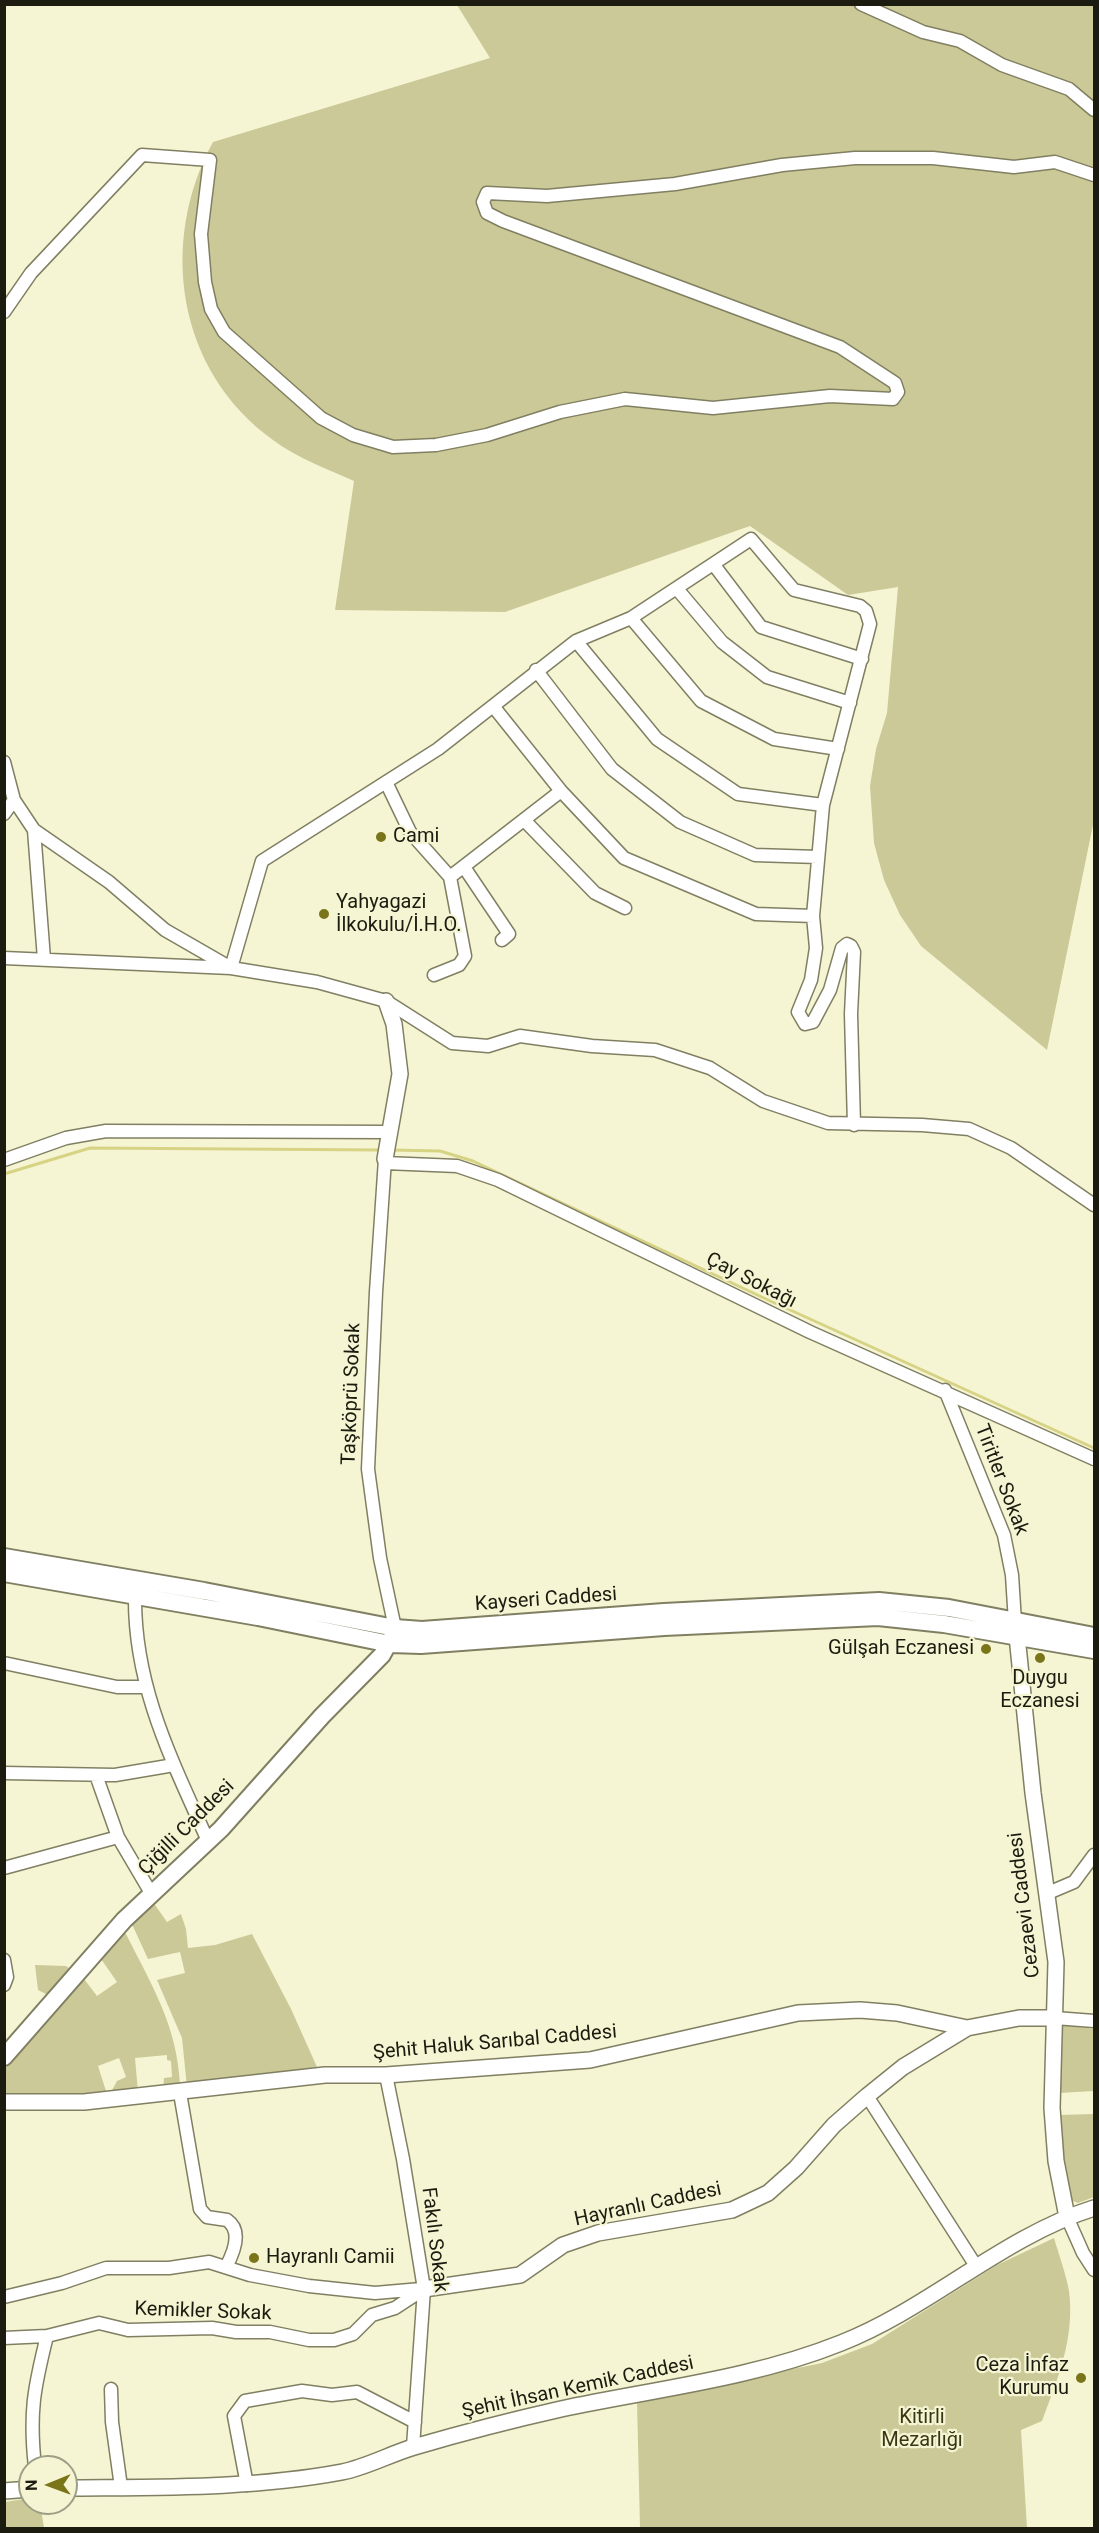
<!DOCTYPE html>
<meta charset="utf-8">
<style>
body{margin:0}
#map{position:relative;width:1099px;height:2533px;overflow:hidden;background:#f5f5d4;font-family:Roboto,sans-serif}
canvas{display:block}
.frame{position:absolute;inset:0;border:6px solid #1c1b10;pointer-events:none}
.north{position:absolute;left:18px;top:2455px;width:60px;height:60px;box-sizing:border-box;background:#f5f5d4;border:2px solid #9e9e86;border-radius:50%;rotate:269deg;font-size:16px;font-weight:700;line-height:24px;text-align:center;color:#1c1b10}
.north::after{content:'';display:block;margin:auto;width:21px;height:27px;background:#7b751a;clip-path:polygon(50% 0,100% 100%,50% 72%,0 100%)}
</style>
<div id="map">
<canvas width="1099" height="2533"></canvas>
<div class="frame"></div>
<div class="north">N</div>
</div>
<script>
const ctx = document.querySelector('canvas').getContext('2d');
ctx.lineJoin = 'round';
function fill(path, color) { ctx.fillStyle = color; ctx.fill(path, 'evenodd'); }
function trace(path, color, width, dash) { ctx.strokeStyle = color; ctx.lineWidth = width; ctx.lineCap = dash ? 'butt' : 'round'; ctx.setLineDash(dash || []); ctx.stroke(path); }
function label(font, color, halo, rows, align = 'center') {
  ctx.font = font + ' Roboto,sans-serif'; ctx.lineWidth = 4.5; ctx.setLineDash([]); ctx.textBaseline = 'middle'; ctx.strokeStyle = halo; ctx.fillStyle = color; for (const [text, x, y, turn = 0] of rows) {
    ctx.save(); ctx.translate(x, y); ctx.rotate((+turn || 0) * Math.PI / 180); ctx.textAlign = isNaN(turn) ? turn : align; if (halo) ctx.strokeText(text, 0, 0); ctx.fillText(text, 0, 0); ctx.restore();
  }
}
const green = new Path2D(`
 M457,5H1094V820L1047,1050L921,946L900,915L884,880L874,843L870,786L876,749L887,713L898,587L848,595L750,526L505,612L335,610L354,481C327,469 297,458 273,440C177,371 158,243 213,142L490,58Z
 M153,1902L167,1922L181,1914L186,1929L188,1948L215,1945L252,1934L291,2009L317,2067L187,2087L182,2038L157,1980L185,1973L180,1952L148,1959L130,1920Z
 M122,1933L126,1934C152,1986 177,2025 180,2085L163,2091L164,2078L172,2077L171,2061L167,2060V2055L135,2058L138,2092L110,2094L117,2081L126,2077L119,2058L98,2066L107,2094L5,2095V2068L81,1975L97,1996L117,1982L99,1956Z
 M35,1965L66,1966L69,1968L48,1995L38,1990Z
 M1062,2025L1094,2029V2091L1059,2093Z
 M1094,2114V2197L1078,2203L1070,2200L1065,2180L1059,2115Z
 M1054,2238C1059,2255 1066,2274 1069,2291C1075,2338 1058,2378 1042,2421L1021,2430L1027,2528H640L637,2401L822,2363L872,2344L997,2265Z
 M30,2498V2503H40L44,2528H5V2502Z`);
const stream = new Path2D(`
 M390,1150L440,1151L473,1161L766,1299L1094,1448
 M4,1174L90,1148L380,1150`);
const minor = new Path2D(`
 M861,4L923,32L960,41L1002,65L1069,89L1094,110
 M4,312L31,273L142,155L210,160L201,234L205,282L211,309L224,332L321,418L353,435L393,447L436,445L487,435L560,412L625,399L713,408L830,396L893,399L898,392L895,383L840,347L503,221L487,213L483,202L487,193L547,196L675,184L782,165L855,158H933L1014,167L1055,162L1094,175
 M714,565L761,627L862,659
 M678,590L722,642L767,677L850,703
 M631,618L701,701L774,739L838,749
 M576,641L657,739L738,794L823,805
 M536,670L612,769L680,822L755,855L818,857
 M493,706L561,791L624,858L756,914L813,916
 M4,762L14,800L34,830L109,882L165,930L231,968L262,861L438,749L576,641L631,618L751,539L794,590L860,606L866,611L870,624L823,805L813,916L816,948L811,980L798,1012L805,1024L813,1022L830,990L842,948L847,944L851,946L854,952L851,1014L854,1125
 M386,782L410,832L450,877L561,791
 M4,814L14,800
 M524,820L595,893L625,908
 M34,830L44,959
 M464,867L509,934L502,940
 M4,958L231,968L317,982L386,1001L452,1043L488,1046L520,1036L592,1046L655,1050L710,1068L763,1101L828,1123L922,1125L969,1129L1011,1148L1094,1205
 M434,975L459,965L465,956L450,877
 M385,1159L376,1292L368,1469L380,1558L395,1628
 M4,1160L66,1138L106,1131L390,1132
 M385,1163L457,1166L498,1180L810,1332L1094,1459
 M945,1390L1004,1535L1012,1575L1015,1622
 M135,1596C134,1687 172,1760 208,1841
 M4,1663L117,1687H145
 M4,1773L115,1775L174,1765
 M96,1775L118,1837L151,1893
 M4,1868L118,1837
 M1048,1893L1074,1882L1094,1855
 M4,1960L7,1977L4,1985
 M1055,2018L1094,2021
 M386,2075L403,2159L424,2289L413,2447
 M180,2093L200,2209L207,2217L227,2220C243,2231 233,2254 226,2267
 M867,2096L976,2266
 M1067,2217L1083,2253L1094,2270
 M4,2297L62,2283L106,2268H169L209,2262L250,2275L309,2286L375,2293L421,2289
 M4,2338L47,2336L99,2323L128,2330L212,2328L236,2332H270L309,2340H334L353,2334L372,2315L395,2308L424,2289
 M111,2389L112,2422L121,2487
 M35,2467C29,2413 34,2388 47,2336
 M247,2485L234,2416L245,2401L302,2391L332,2395L357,2392L415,2422`);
const tertiary = new Path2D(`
 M385,1159L400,1074L394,1024L386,1001
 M1017,1636L1033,1793L1056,1962L1052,2108L1056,2161L1067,2217
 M4,2102H84L325,2075H386L590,2060L798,2013L860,2010L897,2013L967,2028L1019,2018H1055
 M424,2289L520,2275L563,2245L598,2233L732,2210L768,2193L796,2168L834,2125L867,2096L903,2067L967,2028
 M66,2488C158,2487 251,2489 342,2472C367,2467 390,2454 414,2447C462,2433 512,2420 561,2409C655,2389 751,2379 841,2343C930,2308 1002,2237 1094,2208
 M4,2491L30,2489`);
const secondary = new Path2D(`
 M4,1557L204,1591L395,1628L422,1630L664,1612L879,1601L949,1608L1094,1636
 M4,1573L258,1617L390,1644L421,1645L664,1627L878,1617L944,1624L1094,1650
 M4,2057L124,1920L221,1829L322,1716L382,1655L393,1635`);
const markers = [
 [381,837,6,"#7b751a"],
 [324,914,6,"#7b751a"],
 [986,1649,6,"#7b751a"],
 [1040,1658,6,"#7b751a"],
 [254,2258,6,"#7b751a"],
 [1081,2378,6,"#7b751a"]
];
const poiNames = [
 ["Cami",393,837],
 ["Yahyagazi",336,903],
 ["İlkokulu/İ.H.O.",336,926],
 ["Gülşah Eczanesi",974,1649,"right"],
 ["Duygu",1040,1679,"center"],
 ["Eczanesi",1040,1702,"center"],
 ["Hayranlı Camii",266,2258],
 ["Ceza İnfaz",1069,2366,"right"],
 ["Kurumu",1069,2389,"right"]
];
const streetNames = [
 ["Çay Sokağı",751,1281,27],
 ["Taşköprü Sokak",352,1394,-88],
 ["Tiritler Sokak",1001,1480,69],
 ["Kayseri Caddesi",546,1600,-4],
 ["Çiğilli Caddesi",187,1828,-45],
 ["Cezaevi Caddesi",1025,1905,-97],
 ["Şehit Haluk Sarıbal Caddesi",495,2043,-5],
 ["Hayranlı Caddesi",648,2205,-12],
 ["Fakılı Sokak",434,2240,83],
 ["Kemikler Sokak",203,2312,2],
 ["Şehit İhsan Kemik Caddesi",578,2388,-12]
];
const parkNames = [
 ["Kitirli",922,2418],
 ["Mezarlığı",922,2441]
];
fill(green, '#cbc997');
trace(stream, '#d7d385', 3);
trace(minor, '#807f62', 15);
trace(tertiary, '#807f62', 18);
trace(secondary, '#807f62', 20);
trace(minor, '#fff', 12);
trace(tertiary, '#fff', 15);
trace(secondary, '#fff', 16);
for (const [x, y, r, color] of markers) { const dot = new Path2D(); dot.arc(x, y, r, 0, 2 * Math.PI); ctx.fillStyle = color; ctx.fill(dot); trace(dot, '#f5f5d4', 2); }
label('20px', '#1c1b10', '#f5f5d4', poiNames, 'left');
label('20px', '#1c1b10', '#f5f5d4', streetNames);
label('20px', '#383613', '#f5f5d4', parkNames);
</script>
